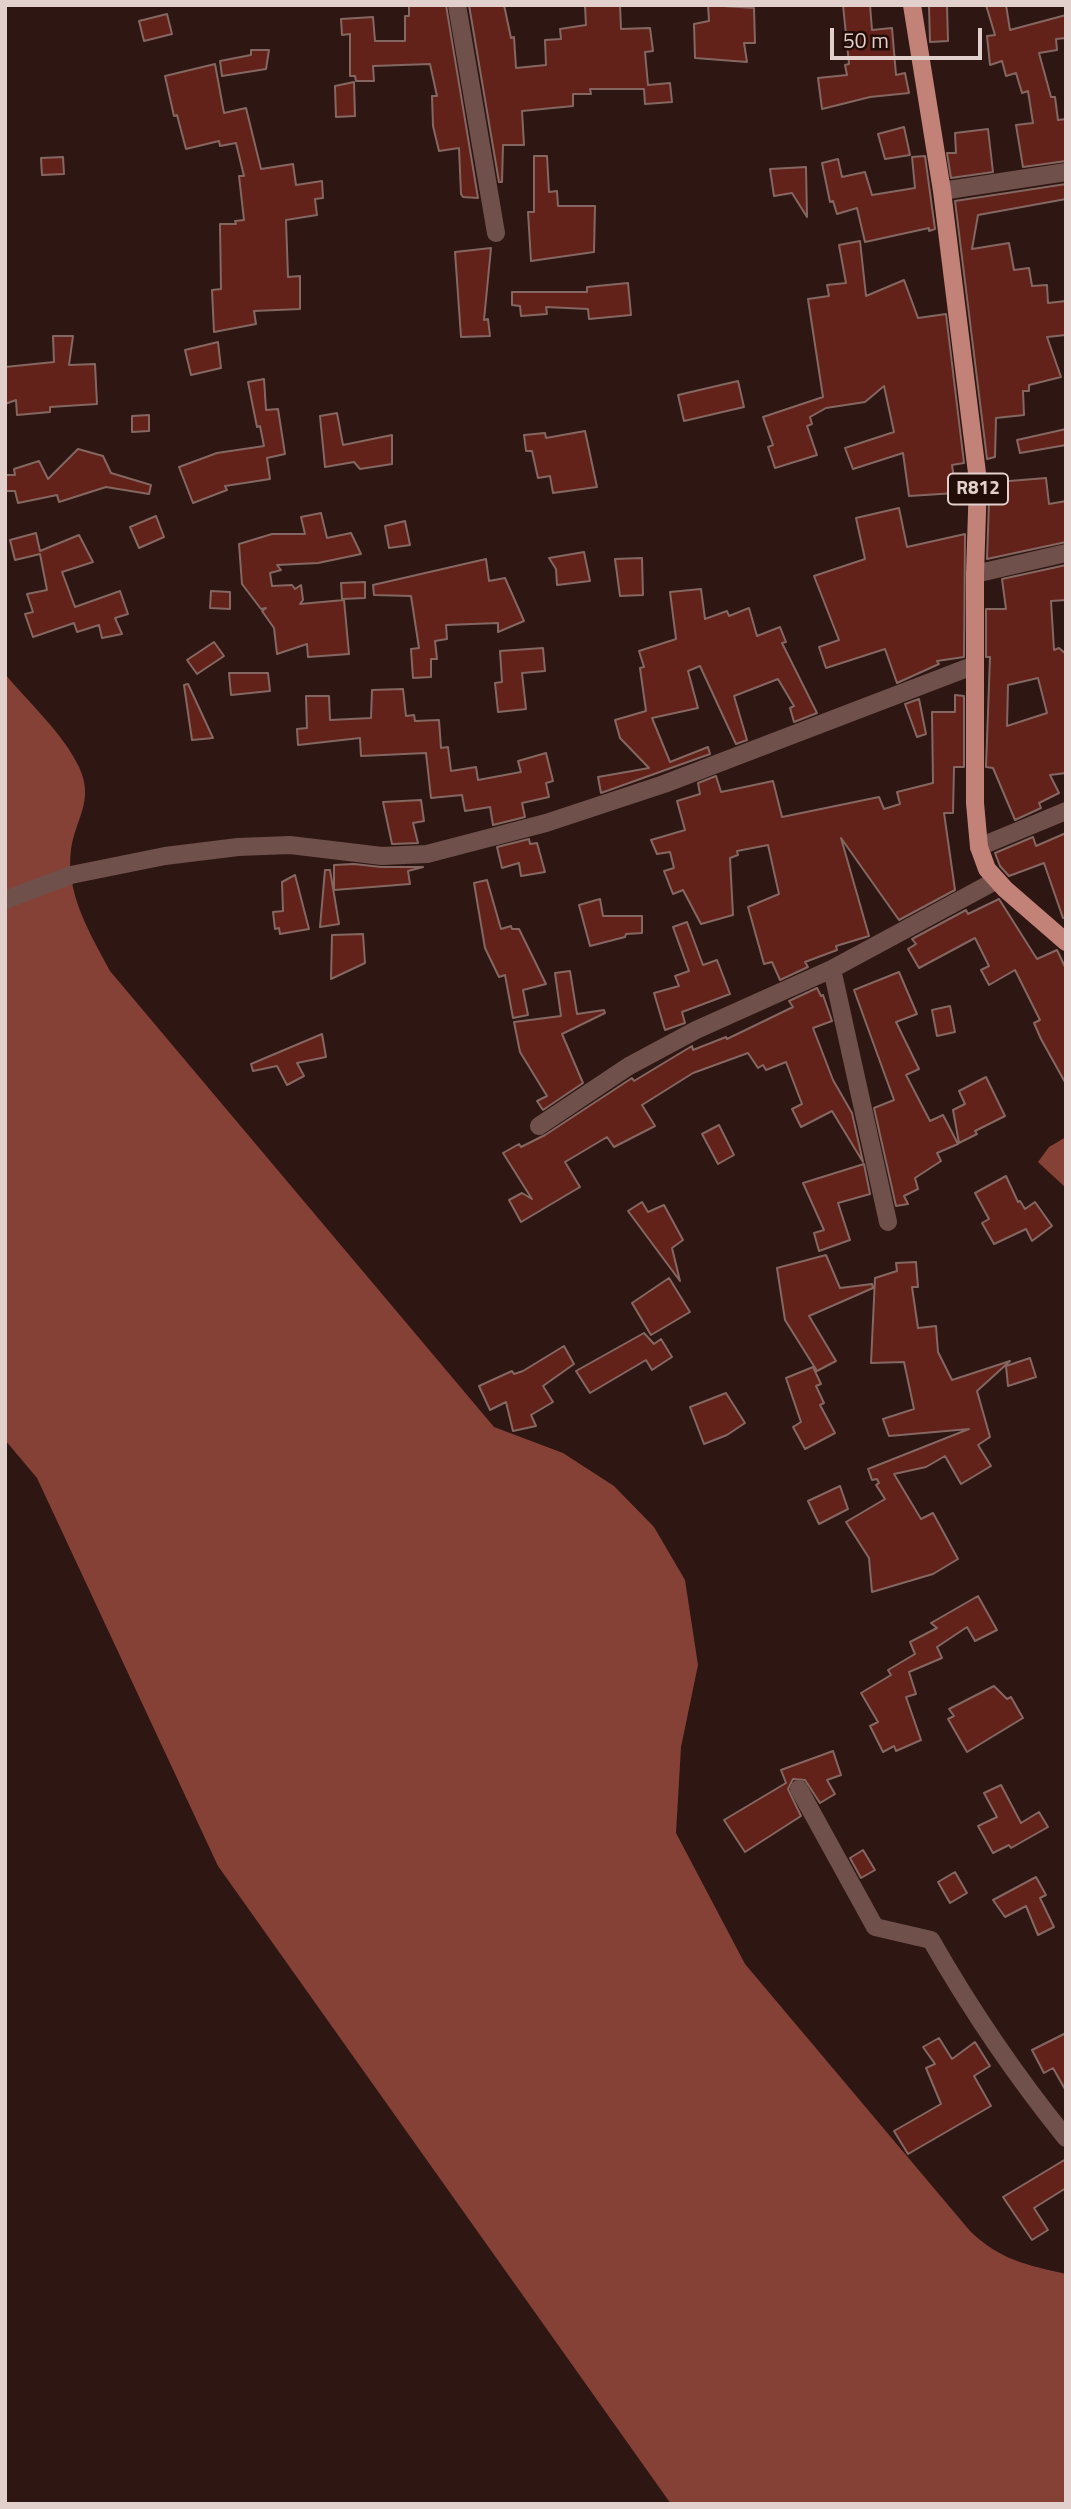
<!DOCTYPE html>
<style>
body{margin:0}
#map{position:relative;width:1071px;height:2509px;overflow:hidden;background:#2e1612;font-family:"Titillium Web",sans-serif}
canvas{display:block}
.frame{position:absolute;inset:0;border:7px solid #e2d0cd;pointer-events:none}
.scale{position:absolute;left:830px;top:28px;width:152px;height:32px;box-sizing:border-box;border:4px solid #e2d0cd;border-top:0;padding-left:9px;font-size:21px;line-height:24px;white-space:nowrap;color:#e2d0cd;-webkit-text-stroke:5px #230d09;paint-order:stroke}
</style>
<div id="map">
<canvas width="1071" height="2509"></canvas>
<div class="frame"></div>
<div class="scale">50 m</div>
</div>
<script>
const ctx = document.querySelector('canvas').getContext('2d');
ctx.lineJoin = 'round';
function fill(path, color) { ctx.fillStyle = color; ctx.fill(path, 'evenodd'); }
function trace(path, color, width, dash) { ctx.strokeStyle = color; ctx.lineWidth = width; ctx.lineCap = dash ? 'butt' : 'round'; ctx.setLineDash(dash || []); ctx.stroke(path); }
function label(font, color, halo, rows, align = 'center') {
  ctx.font = font + ' "Titillium Web",sans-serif'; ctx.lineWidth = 5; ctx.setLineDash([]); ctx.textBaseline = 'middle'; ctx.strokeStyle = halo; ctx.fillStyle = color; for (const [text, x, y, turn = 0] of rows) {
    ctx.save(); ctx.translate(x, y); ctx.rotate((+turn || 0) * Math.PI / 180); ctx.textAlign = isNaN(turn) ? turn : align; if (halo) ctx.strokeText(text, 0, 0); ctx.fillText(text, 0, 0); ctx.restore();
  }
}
const water = new Path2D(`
 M5,674C29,703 63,733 79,767C95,801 75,819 71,850C65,893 91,935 110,971L494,1427L563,1453L614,1486L654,1527L685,1580L698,1665L681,1747L676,1833L745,1964L970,2231C1000,2260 1027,2265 1066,2274V2504H671L218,1866L37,1478L5,1440Z
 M1066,1137V1188L1038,1162L1049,1147Z`);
const building = new Path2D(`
 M409,5H446L478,198L463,197L461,194L459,148L439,151L433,126L432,96H437L430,64L373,66L374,81H356L355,76H350V34L342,35L341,19L373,17L375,41H405V16H409Z
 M469,5H504L511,38L514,37L516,68L546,65L545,40L561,39L560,29L586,25L585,5H620L621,29L650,28L653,51L645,52L648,85L670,83L672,102L645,104L644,89H590L591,94H573V106L522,111L524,145H503L502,182H499Z
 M708,5L754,8L755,43H744L747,62L695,58L694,24L709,21Z
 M843,5H870L872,30L892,28L896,75L905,73L909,93L870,97L822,109L818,78L847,75L845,65L849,64Z
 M947,5L948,41L930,42L929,6Z
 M986,5H1006L1010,30L1066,15V38L1056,39L1057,50L1039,53L1051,97H1055L1058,120L1066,119V161L1023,167L1016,125L1033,123L1028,91L1022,93L1016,73L1006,76L1002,61L990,65L987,36L995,35Z
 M167,14L172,34L144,41L139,21Z
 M251,50H269L266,69L222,76L220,61L251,55Z
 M215,64L224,113L246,108L261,169L293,164L296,185L322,181L323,198L315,199L317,215L286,220L288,277L300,276V309L254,311L256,324L214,332L212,290L221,289L220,224H236L235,221L244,220L239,176H244L236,143L220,146L219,141L186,149L177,115L174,116L165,76Z
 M354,82L355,116L336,117L335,86Z
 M904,127L910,155L885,159L878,134Z
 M988,129L993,172L951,178L947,153H956L955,133Z
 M534,156H547L549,192L557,191L558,206H595L594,252L531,261L528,212H534Z
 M925,156L935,229L929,231V228L865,242L857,208L837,214L833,201L830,202L822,163L838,159L842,177L865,172L872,195L915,188L912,157Z
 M63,157L64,174L42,175L41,158Z
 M806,167L807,217L792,193L774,196L770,169Z
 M1066,184V199L978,215L972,249L1009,243L1014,270L1029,268L1032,286L1047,285L1048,303L1066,301V335L1047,337L1061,377L1029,385V391H1023L1024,415L996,418L995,457L987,459L955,201Z
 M860,241L866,296L904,280L918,318L946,314L964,463L952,465L956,493L909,496L903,453L853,469L845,448L894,432L884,386L865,402L826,408L810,417L812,424L807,426L817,455L775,468L768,447L773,445L763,417L823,397L808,299L829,296L827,285L846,283L839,245Z
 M491,248L484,320L488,319L490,336L461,337L455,252Z
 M628,283L631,315L589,319L588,309L546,307L547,314L521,316L520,306L512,305V292H587V287Z
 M53,336H73L69,365L95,364L97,404L50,407V412L17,415L16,400L5,404V367L54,362Z
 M218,342L221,368L191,375L185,350Z
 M264,379L266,410L278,409L285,454L267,458L270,479L225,486L227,490L193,503L179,467L217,453L264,446L260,426L257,427L248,382Z
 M738,381L744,407L684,421L678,395Z
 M337,413L343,445L392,435V464L360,469L354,462L325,467L320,416Z
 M149,415V431L132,432V416Z
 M1066,429V445L1020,453L1017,440Z
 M585,431L597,487L553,493L550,476L538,478L532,451H526L524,435L545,433L546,438Z
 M78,449L103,456L111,473L151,485L149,494L106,487L59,502L57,495L18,503L15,491H5V475H15L14,469L39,461L48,479Z
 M1046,478L1049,504L1066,501V542L987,559L989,502L999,501L997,482Z
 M899,508L907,547L965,534L964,657L937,661L939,664L897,683L885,649L826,668L819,647L839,640L814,576L865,559L856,518Z
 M321,513L327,538L351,533L361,554L318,563L277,565L281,570L270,573L272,586L292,585L295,589L301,585L303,600L300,604L344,600L349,654L308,657L307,644L277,654L274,628L262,611L266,608L261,609L242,584L239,544L272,534H305L301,517Z
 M156,516L164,537L139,548L130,527Z
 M405,521L410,545L389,548L385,526Z
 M36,533L40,551L79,535L93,562L62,572L75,607L120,591L128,614L115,618L122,634L102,638L99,625L77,632L74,623L33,637L25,614L33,612L27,594L47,590L40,554L15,560L10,540Z
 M584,552L590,581L557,585L556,569L549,558Z
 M642,558L643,595L620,596L615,559Z
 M486,559L489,581L505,578L524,621L498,632V623L446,625L447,639L435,641L437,659H431V677L413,678L411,649L419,648L411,596L374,595L373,585Z
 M1066,565V600L1051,601L1054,650L1059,648L1066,654V773L1050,775L1059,793L1039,803L1041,808L1015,820L993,768L986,767L990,657H986V609H1006L1002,579ZM1038,678L1047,713L1007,726L1008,685Z
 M365,582V598L342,599L341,583Z
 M701,589L705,619L727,611L729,616L749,608L757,636L780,627L786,642L782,643L817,713L794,722L790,708L794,706L778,679L734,696L747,740L736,744L700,666L688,671L698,708L652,718L670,762L708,747L710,754L601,793L598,777L649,768L620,738L615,720L646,711L640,668L644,667L639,651L676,639L670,592Z
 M211,591L230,592V609L210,608Z
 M214,642L224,656L197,674L187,660Z
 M543,648L545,671L522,673L526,709L498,712L495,683L502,682L500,651Z
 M229,673H268L270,691L231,695Z
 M188,684L213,738L192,740L184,685Z
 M403,689L406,716L414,715L415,721L439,720L441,748L448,747L451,771L476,767L478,780L521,772L518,761L546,753L553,781L546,783L549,797L522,803L525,817L493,825L490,807L465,811L462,795L431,798L426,753L361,756L360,738L298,745L297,729L307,728L306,696H329L330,720L371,718L372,690Z
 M955,695L964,696V767H954L953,813H944L955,890L899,920L841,838L869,936L836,946L837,950L805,962L808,967L780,980L772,962L764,964L748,907L779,894L768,845L737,851L738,855L730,858L733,915L701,924L683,890L673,894L664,871L674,868L670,852L657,854L651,840L685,830L677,801L700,794L698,783L716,776L721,792L773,781L782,817L879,797L884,809L900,804L897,792L933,783L932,712H955Z
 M919,699L926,734L917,737L905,704Z
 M421,800L424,821L413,823L418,843L392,844L383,802Z
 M1066,833V918H1063L1044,863L1009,876L1000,866L995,853L1033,837L1036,846Z
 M529,839L530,844L537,843L545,872L521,876L519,863L502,868L497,847Z
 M354,864L381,867H423L408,871L410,884L334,890V865Z
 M325,870H330L339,924L320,927Z
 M295,875L309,929L280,934L279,928L275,929L273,912L283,911L282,882Z
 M487,880L501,929L511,926L512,929H519L546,984L523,990L528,1015L513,1018L505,975L499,977L485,948L474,883Z
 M600,899L603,916H642V933L626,934L625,937L590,946L579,905Z
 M999,899L1037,959L1057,950L1066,969V1084L1041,1039L1034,1023L1040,1020L1015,970L989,985L981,970L989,966L975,938L919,968L908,949L916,944L912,939L966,910L968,914Z
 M687,922L703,965L717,960L730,994L682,1012L685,1023L665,1030L654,993L679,986L675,976L689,971L673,927Z
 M363,934L365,963L331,979L332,935Z
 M570,971L577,1014L604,1010L605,1013L562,1034L583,1083L543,1110L537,1101L547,1096L520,1052L514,1022L561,1016L555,973Z
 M899,972L917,1014L896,1022L919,1069L906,1075L930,1121L943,1115L958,1144L937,1153L941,1161L915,1178L918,1189L904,1196L908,1204L896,1206L874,1108L894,1100L854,990Z
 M817,988L821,996L823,995L832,1021L813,1028L833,1080L852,1113L863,1162L832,1111L801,1127L792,1109L802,1104L786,1062L766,1070L763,1065L758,1068L748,1053L693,1073L642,1105L655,1126L614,1147L607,1137L565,1162L580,1187L521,1222L509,1200L522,1193L532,1199L503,1153L519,1144L521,1147L545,1135L632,1078L634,1081L692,1046L693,1050L726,1037L727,1039L793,1007L789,1001Z
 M950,1006L955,1032L937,1036L932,1010Z
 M322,1034L326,1057L297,1063L304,1076L287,1085L277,1066L253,1071L251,1064Z
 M986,1077L1005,1116L975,1131L977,1134L959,1143L953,1110L965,1104L959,1091Z
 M719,1125L734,1155L718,1164L702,1134Z
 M864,1164L870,1194L838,1203L850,1240L819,1251L814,1233L824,1230L803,1183Z
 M1006,1176L1018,1202L1020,1201L1025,1209L1035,1202L1052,1226L1032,1241L1026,1229L994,1244L982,1223L989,1219L975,1193Z
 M642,1202L648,1212L664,1205L683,1240L672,1248L680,1281L628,1211Z
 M826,1255L840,1288L872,1284L873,1288L809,1316L836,1361L817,1371L785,1320L777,1268Z
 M916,1262L918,1287H912L918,1328L936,1326L938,1352L952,1380L1010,1361L977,1391L990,1437L978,1445L991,1466L961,1484L945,1456L926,1467L894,1474L921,1519L933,1513L958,1559L933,1574L872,1592L869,1558L846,1522L885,1499L876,1485L879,1483L877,1479L872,1480L868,1469L969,1429L889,1436L883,1419L914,1409L904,1362L871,1363L875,1278L897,1271L896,1263Z
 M669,1278L690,1312L651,1335L632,1303Z
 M644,1333L654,1344L661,1339L672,1357L652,1370L646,1360L590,1393L576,1371Z
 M564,1346L574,1364L543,1386L553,1402L531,1415L536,1426L513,1431L506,1402L490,1410L479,1386L512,1371L514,1374L523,1371Z
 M1030,1358L1036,1377L1008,1386L1006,1366Z
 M813,1367L821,1384L816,1386L824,1403L820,1405L835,1433L805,1449L793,1427L801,1422L786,1378Z
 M726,1393L745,1423L727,1435L704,1444L690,1407Z
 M840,1486L848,1509L819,1524L808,1501Z
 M978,1596L997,1630L975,1641L967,1627L937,1647L942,1658L909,1672L916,1694L906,1697L921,1740L896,1751L894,1746L883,1752L870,1726L878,1722L861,1693L891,1675L888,1670L915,1654L910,1642L937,1628L931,1623Z
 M994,1686L1007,1699L1011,1697L1023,1718L967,1752L948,1719L954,1716L949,1709Z
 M833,1751L841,1775L827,1780L835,1794L820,1803L805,1780L793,1779L788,1789L801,1816L745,1852L724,1820L786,1783L781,1770Z
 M1001,1785L1021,1823L1039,1812L1048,1827L1011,1848L1009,1845L993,1853L978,1826L997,1817L984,1793Z
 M863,1850L875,1870L861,1878L850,1858Z
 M955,1872L967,1893L950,1903L938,1882Z
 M1036,1877L1046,1895L1040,1898L1054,1927L1038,1935L1026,1906L1005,1917L993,1900Z
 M1066,2033V2091L1053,2068L1044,2073L1032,2050Z
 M939,2038L952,2059L975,2042L990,2066L974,2076L991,2106L908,2154L894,2131L941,2104L926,2068L935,2064L923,2047Z
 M1066,2159V2188L1034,2208L1048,2230L1032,2240L1003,2197Z`);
const street = new Path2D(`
 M457,5L496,233
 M942,191L1066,172
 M975,574L1066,553
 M979,847L1066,811
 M5,900L71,875L165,856L238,847L290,845L382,856L427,854L546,823L664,784L975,665
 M832,969L888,1222
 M539,1126L629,1066L696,1030L832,969L997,880
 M799,1789L875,1927L931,1940C971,2010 1015,2075 1066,2138`);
const primary = new Path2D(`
 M912,5L942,191L978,481L975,574V803L979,847L987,869L1005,889L1066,942`);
const shields = [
 [978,489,60]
];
const shieldNames = [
 ["R812",978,489]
];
fill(water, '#864137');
fill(building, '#622119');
trace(building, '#856762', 2);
trace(street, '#6f504b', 18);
trace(primary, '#c28278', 18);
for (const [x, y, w] of shields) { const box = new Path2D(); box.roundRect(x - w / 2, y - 15.5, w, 31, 5); ctx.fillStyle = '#230d09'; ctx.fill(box); trace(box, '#e2d0cd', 2); }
label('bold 19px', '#e2d0cd', null, shieldNames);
</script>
